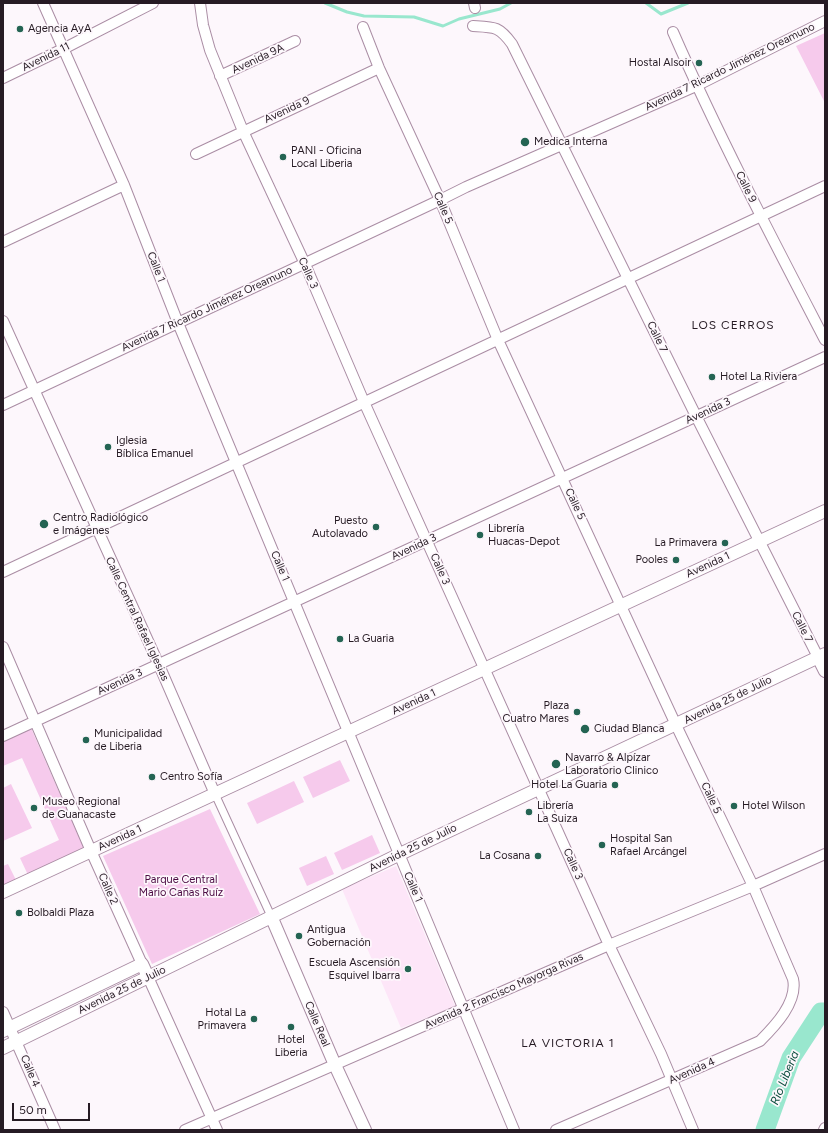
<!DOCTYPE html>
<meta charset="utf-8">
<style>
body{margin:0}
#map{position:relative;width:828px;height:1133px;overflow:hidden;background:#fdf7fc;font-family:Figtree,sans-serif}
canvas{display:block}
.frame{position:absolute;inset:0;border:4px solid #261b24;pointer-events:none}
.scale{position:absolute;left:12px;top:1103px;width:78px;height:18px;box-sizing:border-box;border:2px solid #261b24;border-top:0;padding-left:5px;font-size:12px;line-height:14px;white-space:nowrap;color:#261b24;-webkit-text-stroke:3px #fdf7fc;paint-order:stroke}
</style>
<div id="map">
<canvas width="828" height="1133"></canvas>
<div class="frame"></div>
<div class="scale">50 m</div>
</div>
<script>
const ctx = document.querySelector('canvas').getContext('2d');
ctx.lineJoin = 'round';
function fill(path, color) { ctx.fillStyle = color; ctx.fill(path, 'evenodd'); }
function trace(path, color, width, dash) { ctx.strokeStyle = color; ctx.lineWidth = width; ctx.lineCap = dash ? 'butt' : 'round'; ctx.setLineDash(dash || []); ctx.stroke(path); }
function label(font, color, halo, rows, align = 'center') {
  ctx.font = font + ' Figtree,sans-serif'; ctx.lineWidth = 3.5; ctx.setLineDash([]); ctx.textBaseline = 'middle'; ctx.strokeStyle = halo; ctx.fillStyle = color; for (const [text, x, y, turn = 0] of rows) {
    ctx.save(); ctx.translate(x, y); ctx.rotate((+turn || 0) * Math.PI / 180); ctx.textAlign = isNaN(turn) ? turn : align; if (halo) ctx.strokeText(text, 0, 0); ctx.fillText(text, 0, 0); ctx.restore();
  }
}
const built = new Path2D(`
 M396,866L455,1006L401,1028L342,889Z`);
const green = new Path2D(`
 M825,33V103L796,46Z
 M31,728L84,849L28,875L20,858L59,840L22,758L3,766V742Z
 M340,760L350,781L313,798L303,777Z
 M294,781L304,802L257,824L247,803Z
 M11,784L32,828L3,841V788Z
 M210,809L260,914L152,964L103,856Z
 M372,835L380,853L342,870L334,853Z
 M326,856L334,874L307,886L299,868Z
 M8,864L16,880L3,886V866Z`);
const stream = new Path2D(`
 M325,3L347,12L364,16L414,17L443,26L459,19L500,9L511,3
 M646,3L661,14L688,3`);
const river = new Path2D(`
 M765,1130L791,1058L821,1012H825`);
const pedestrian = new Path2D(`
 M215,794L271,916`);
const minor = new Path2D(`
 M43,3L124,185L178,323L514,1130
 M200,3L203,25L210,50L243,131L305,264L364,402L609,945L661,1054L693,1130
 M474,3L475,8
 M473,26C494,27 499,26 512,44L696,416L818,657
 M363,27L379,68L440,200L498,340L676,725L753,886L793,979C798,1002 775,1026 760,1041L556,1130
 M673,32C719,137 772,238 825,340
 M220,76L295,41
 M3,78L65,48L153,3
 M196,154L379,68
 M3,242L124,185
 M3,321L159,665L215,794
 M3,405L440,200L466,187L696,86L825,21
 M3,572L825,186
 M3,647L91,851L142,964
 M3,736L825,357
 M148,977L217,1130
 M3,1012L55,1130
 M185,1130L609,945L753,886L825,854
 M824,1130L825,1128`);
const tertiary = new Path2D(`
 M818,657L825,671
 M3,892L825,511
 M271,916L335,1065L365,1130
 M3,1031L142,964L148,977
 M3,1048L400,854L825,654`);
const markers = [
 [20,29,4,"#246453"],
 [699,63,4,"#246453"],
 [525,142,5,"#246453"],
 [283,157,4,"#246453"],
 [712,377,4,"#246453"],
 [108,447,4,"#246453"],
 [44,524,5,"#246453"],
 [376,527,4,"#246453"],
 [480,535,4,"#246453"],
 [725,543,4,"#246453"],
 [676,560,4,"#246453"],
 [340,639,4,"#246453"],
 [577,712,4,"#246453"],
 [585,729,5,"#246453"],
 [86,740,4,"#246453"],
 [556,764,5,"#246453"],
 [152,777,4,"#246453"],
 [615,785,4,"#246453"],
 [734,806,4,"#246453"],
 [34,808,4,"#246453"],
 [529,812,4,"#246453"],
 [602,845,4,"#246453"],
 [538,856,4,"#246453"],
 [19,913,4,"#246453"],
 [299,936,4,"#246453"],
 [408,969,4,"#246453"],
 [254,1019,4,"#246453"],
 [291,1027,4,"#246453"]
];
const poiNames = [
 ["Agencia AyA",28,29],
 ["Hostal Alsoir",691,63,"right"],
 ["Medica Interna",534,142],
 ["PANI - Oficina",291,151],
 ["Local Liberia",291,164],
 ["Hotel La Riviera",720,377],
 ["Iglesia",116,441],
 ["Bíblica Emanuel",116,454],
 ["Centro Radiológico",53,518],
 ["e Imágenes",53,531],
 ["Puesto",368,521,"right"],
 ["Autolavado",368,534,"right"],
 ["Librería",488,529],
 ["Huacas-Depot",488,542],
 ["La Primavera",717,543,"right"],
 ["Pooles",668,560,"right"],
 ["La Guaria",348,639],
 ["Plaza",569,706,"right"],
 ["Cuatro Mares",569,719,"right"],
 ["Ciudad Blanca",594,729],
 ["Municipalidad",94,734],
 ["de Liberia",94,747],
 ["Navarro & Alpízar",565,758],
 ["Laboratorio Clinico",565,771],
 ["Centro Sofía",160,777],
 ["Hotel La Guaria",607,785,"right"],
 ["Museo Regional",42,802],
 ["de Guanacaste",42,815],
 ["Librería",537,806],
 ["La Suiza",537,819],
 ["Hotel Wilson",742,806],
 ["Hospital San",610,839],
 ["Rafael Arcángel",610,852],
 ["La Cosana",530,856,"right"],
 ["Bolbaldi Plaza",27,913],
 ["Antigua",307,930],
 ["Gobernación",307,943],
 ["Escuela Ascensión",400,963,"right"],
 ["Esquivel Ibarra",400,976,"right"],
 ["Hotal La",246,1013,"right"],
 ["Primavera",246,1026,"right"],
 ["Hotel",291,1040,"center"],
 ["Liberia",291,1053,"center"]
];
const streetNames = [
 ["Avenida 11",46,57,-26],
 ["Avenida 9A",258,59,-25],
 ["Avenida 7 Ricardo Jiménez Oreamuno",730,67,-26],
 ["Avenida 9",287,110,-25],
 ["Calle 9",746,187,64],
 ["Calle 5",443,208,67],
 ["Calle 1",156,267,69],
 ["Calle 3",308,273,66],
 ["Avenida 7 Ricardo Jiménez Oreamuno",207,309,-25],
 ["Calle 7",657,337,64],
 ["Avenida 3",708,411,-25],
 ["Calle 5",575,504,65],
 ["Avenida 3",414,547,-25],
 ["Avenida 1",708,565,-25],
 ["Calle 1",280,566,67],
 ["Calle 3",440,569,66],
 ["Calle Central Rafael Iglesias",137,619,65],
 ["Calle 7",802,627,63],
 ["Avenida 3",120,682,-25],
 ["Avenida 25 de Julio",728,700,-26],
 ["Avenida 1",414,702,-25],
 ["Calle 5",711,798,65],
 ["Avenida 1",120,838,-25],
 ["Avenida 25 de Julio",413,848,-26],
 ["Calle 3",573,864,66],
 ["Calle 1",413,887,67],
 ["Calle 2",108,889,66],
 ["Avenida 25 de Julio",122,990,-26],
 ["Avenida 2 Francisco Mayorga Rivas",504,991,-24],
 ["Calle Real",317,1024,67],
 ["Calle 4",30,1071,67],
 ["Avenida 4",692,1071,-24]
];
const parkNames = [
 ["Parque Central",181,880],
 ["Mario Cañas Ruíz",181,893]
];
const neighbourhoodNames = [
 ["LOS CERROS",733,325],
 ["LA VICTORIA 1",568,1043]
];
const waterNames = [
 ["Río Liberia",785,1078,-68]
];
fill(built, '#fde6f8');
fill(green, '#f6caec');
trace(stream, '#99e7ce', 3);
trace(river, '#99e7ce', 19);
trace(pedestrian, '#aa8da4', 9);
trace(minor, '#aa8da4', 12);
trace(tertiary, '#aa8da4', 14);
trace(pedestrian, '#fff', 7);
trace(minor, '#fff', 10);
trace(tertiary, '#fff', 12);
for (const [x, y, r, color] of markers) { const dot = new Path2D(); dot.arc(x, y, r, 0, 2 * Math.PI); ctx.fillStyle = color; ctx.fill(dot); trace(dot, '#fdf7fc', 1.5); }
label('11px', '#261b24', '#fdf7fc', poiNames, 'left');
label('11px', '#261b24', '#fdf7fc', streetNames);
label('11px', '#4a0a42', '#fdf7fc', parkNames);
ctx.letterSpacing = '1px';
label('12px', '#261b24', '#fdf7fc', neighbourhoodNames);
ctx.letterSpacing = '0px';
label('italic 12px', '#0c4e3e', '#fdf7fc', waterNames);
</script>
